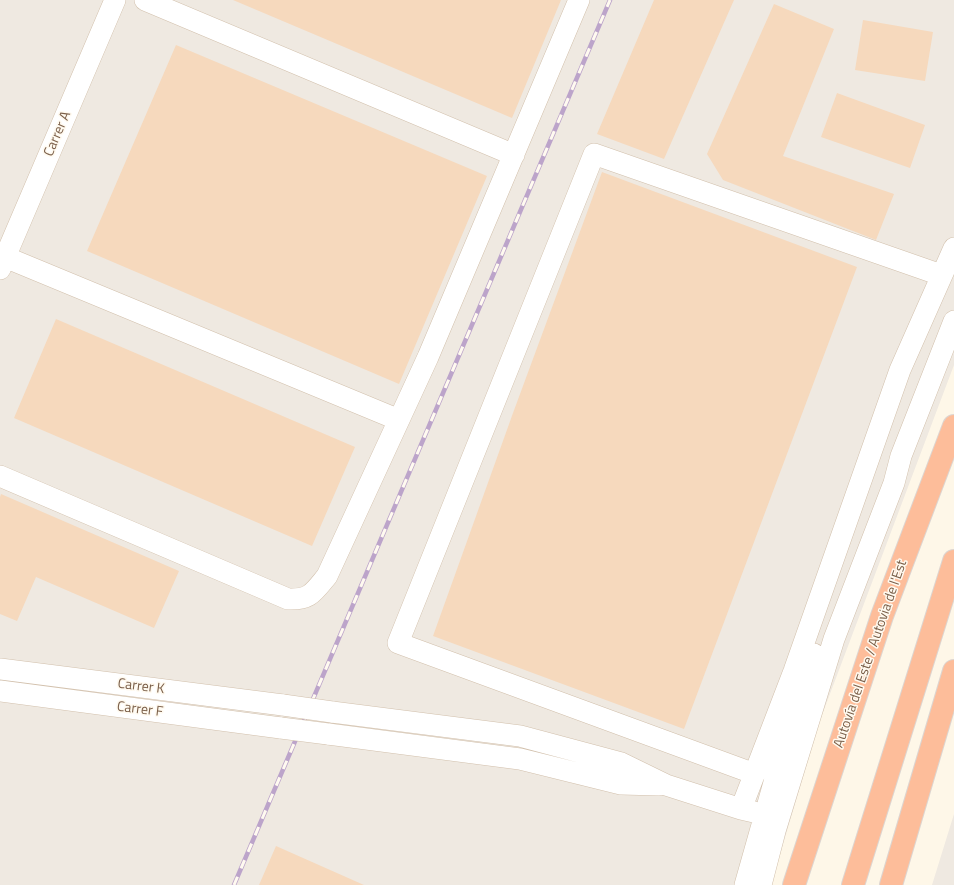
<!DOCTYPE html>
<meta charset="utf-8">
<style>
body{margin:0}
canvas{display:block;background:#fef7e8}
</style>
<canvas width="954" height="885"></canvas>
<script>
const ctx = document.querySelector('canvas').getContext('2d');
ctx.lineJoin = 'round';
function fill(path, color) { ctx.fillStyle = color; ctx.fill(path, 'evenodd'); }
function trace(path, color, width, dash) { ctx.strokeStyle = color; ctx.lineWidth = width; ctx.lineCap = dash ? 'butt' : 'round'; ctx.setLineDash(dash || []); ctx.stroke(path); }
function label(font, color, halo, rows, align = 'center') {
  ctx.font = font + ' "Titillium Web",sans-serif'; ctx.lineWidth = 3; ctx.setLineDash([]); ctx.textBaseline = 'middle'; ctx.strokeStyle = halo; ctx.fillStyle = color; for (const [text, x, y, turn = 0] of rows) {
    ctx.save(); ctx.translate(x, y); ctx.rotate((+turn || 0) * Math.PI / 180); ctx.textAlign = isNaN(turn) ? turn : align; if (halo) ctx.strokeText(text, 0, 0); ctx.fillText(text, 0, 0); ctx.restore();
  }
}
const industrial = new Path2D(`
 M0,0H954V365L819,723L771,885H0Z
 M954,814V885H932Z`);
const building = new Path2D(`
 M233,0H561L512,118Z
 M654,0H734L664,159L597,134Z
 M774,4L834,29L783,156L894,194L876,240L723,180L707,154Z
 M863,20L933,32L925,81L855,70Z
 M176,45L487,176L399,384L87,251Z
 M837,93L925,125L910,168L821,137Z
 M602,172L857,267L684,729L433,636L513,413Z
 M56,319L355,447L312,546L14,418Z
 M1,494L179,571L154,628L36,577L17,621L0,614V497Z
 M276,846L364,885H259Z`);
const minor = new Path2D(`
 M145,0L514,155
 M5,257L399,420
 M0,269L115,0
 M0,476L288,599C310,600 313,593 327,576L428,357L579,0
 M0,669L283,705
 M0,691L281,728
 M332,712L520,736L621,763L666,785L741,809L754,812
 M328,734L520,759L621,784L659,785
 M755,774L398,643L594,154L941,275
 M741,809L794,671L900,370L954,248
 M745,885L775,779L814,654
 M761,885L775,831L834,639L894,483L901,456L954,321`);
const highway = new Path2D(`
 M794,885L882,616L954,426
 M853,885L954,561
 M891,885L954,671`);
const rail = new Path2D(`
 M234,885L610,0`);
const minorBridge = new Path2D(`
 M283,705L332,712
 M281,728L328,734`);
const streetNames = [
 ["Carrer A",58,134,-67],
 ["Autovía del Este / Autovia de l'Est",871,654,-71],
 ["Carrer K",141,687,7],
 ["Carrer F",140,710,7]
];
fill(industrial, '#efe9e1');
fill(building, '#f6d9bd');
trace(minor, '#d2c0ac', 22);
trace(highway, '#ddd5d0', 24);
trace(minor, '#fff', 21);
trace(highway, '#fdbd9a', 22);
trace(rail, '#bca4ca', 4.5);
trace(rail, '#fffaf0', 3, [9]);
trace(minorBridge, '#d2c0ac', 22, []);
trace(minorBridge, '#fff', 21);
label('14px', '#7b5f49', '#fffaf0', streetNames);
</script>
